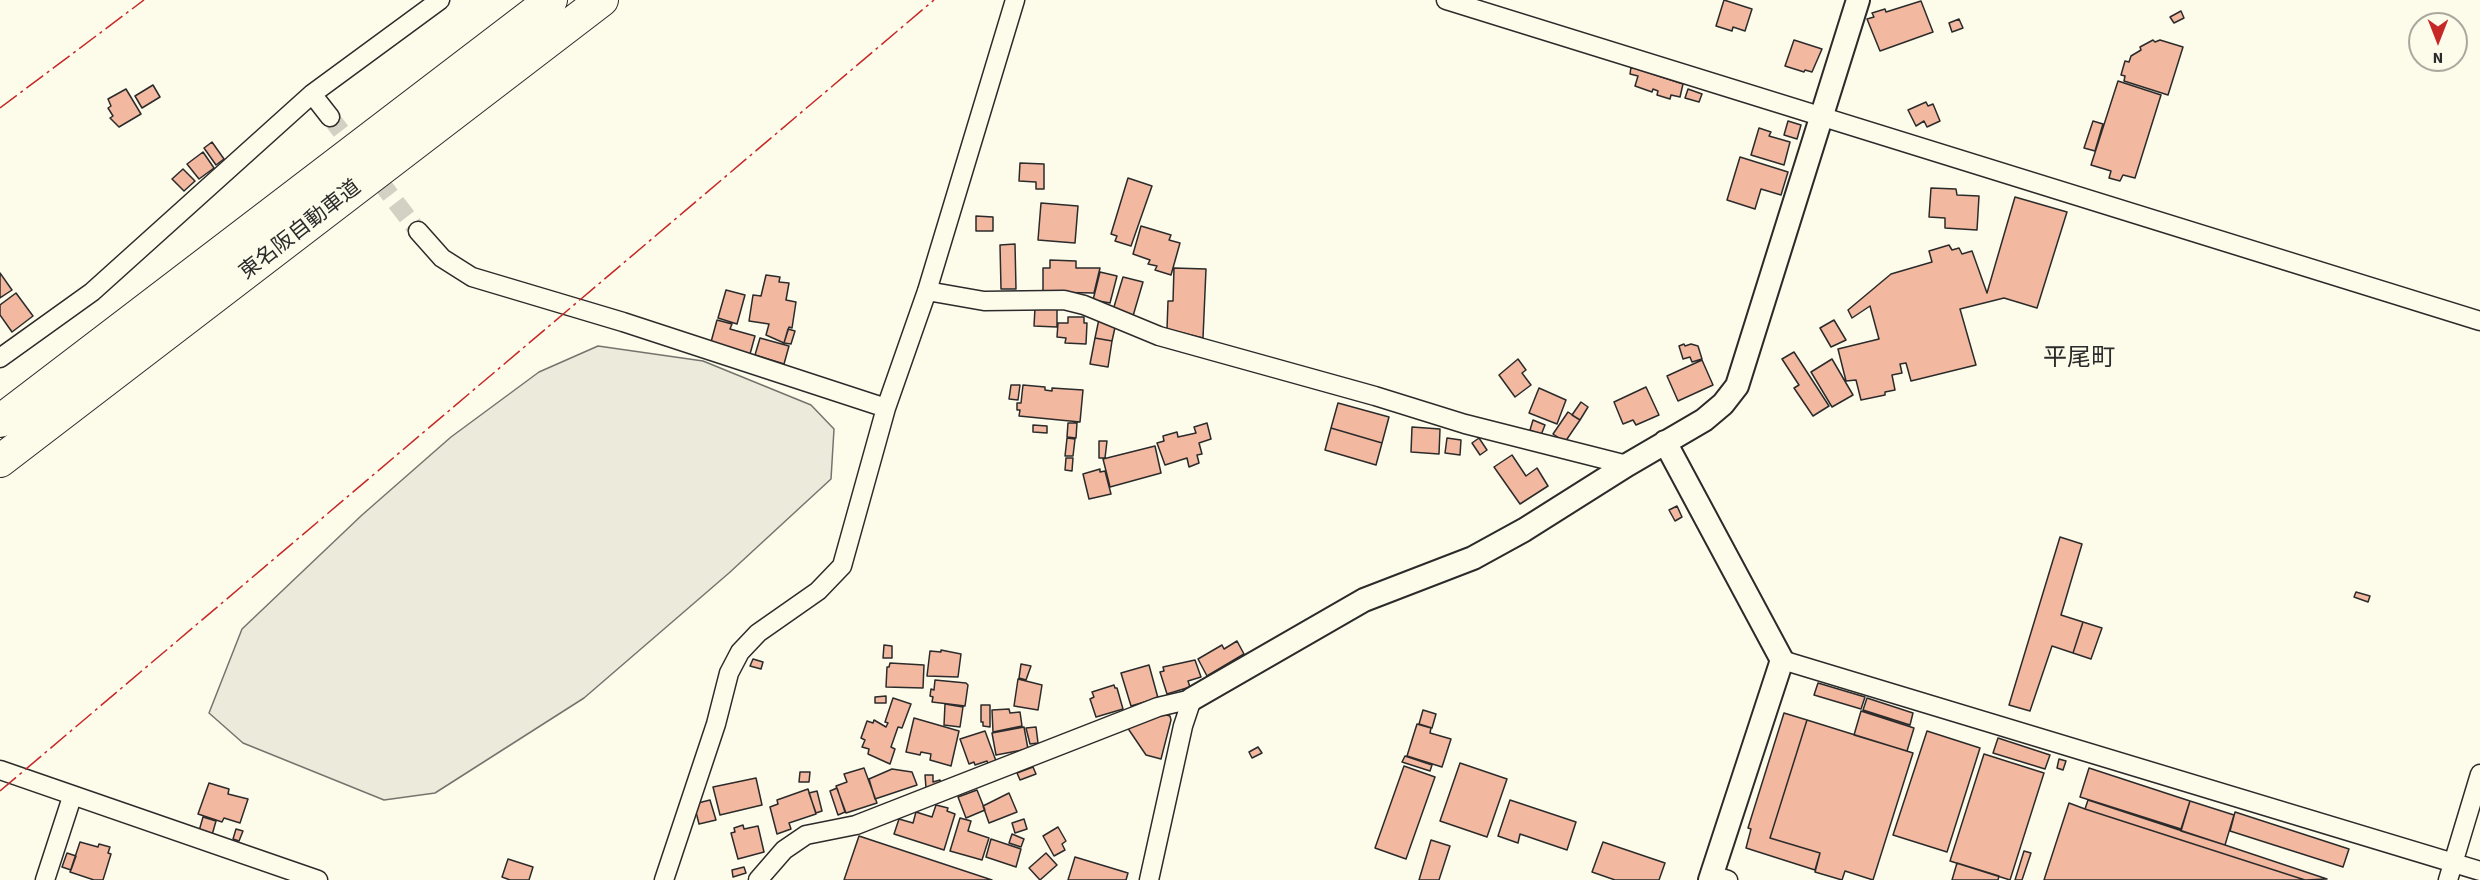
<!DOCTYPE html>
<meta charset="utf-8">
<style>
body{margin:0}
#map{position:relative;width:2480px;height:880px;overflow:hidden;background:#fdfbea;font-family:"Source Sans 3",sans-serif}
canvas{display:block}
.north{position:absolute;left:2408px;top:12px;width:60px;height:60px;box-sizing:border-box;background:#fdfbea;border:2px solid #a9a89e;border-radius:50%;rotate:180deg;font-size:16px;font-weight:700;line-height:24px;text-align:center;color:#2b2b2b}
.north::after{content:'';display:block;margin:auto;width:21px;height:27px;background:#c62828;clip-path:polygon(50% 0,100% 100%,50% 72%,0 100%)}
</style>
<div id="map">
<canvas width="2480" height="880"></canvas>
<div class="north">N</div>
</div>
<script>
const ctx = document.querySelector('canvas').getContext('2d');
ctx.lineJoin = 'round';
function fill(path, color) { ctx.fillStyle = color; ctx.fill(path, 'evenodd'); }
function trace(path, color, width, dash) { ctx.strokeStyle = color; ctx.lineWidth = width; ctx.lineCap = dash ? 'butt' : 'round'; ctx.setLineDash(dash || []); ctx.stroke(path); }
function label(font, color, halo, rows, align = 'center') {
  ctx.font = font + ' "Source Sans 3","Noto Sans JP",sans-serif'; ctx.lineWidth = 4.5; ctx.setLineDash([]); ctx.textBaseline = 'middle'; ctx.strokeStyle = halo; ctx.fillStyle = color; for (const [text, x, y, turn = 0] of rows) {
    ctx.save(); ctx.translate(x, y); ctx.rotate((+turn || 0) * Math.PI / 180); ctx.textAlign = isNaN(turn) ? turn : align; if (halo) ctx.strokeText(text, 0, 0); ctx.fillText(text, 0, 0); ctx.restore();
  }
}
const green = new Path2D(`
 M598,346L703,361L811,405L834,429L831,479L729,573L584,698L435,793L384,800L243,743L209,713L242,629L362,515L451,437L539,372Z`);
const building = new Path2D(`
 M1724,0L1752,9L1745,31L1733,27L1732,31L1716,26Z
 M1921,1L1933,32L1880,51L1867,19L1874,17L1872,13L1885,9L1886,12Z
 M2181,11L2184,18L2174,23L2170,17Z
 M1959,19L1963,28L1952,32L1949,23Z
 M1794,40L1822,49L1812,72L1805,70L1804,72L1785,66Z
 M2153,40L2155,42L2160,40L2183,47L2168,95L2124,81L2125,76L2121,75L2125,61L2129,62L2131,56L2141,50L2140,47Z
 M1631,67L1683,84L1680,97L1671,95L1670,99L1657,95L1658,91L1653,89L1652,92L1635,86L1638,76L1630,74Z
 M2118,81L2161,95L2135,178L2123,175L2120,181L2109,178L2111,171L2091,165Z
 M153,85L160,97L142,108L135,96Z
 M126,89L141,114L119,127L110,118L113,116L108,108L111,106L108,99Z
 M1688,89L1702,94L1699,102L1685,98Z
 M1926,102L1928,106L1933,104L1940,121L1927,127L1924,121L1916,126L1908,110Z
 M1788,121L1801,125L1797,139L1784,135Z
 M2093,121L2103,124L2095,151L2084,148Z
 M1759,128L1771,132L1769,136L1790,142L1784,165L1751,155Z
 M212,142L224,159L216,165L204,148Z
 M203,152L214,168L199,179L187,164Z
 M1740,157L1788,172L1781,195L1761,189L1755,209L1727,200Z
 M1020,163L1044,164V189H1036V182L1019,181Z
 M183,169L195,181L184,191L172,179Z
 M1128,178L1152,186L1131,246L1115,241L1117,236L1111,234Z
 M1931,188L1956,189L1957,195L1979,196L1977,230L1945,228V218L1929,217Z
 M2015,197L2067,212L2037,308L2004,298L1960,309L1976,365L1911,381L1906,363L1900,364L1902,373L1892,375L1895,390L1885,392V395L1861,400L1856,380L1846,381L1838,349L1879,339L1870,306L1852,318L1848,310L1891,274L1932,262L1929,251L1949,245L1952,250L1959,248L1962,254L1972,251L1987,293Z
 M1041,203L1078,206L1075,243L1038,240Z
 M976,216L993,217V231H976Z
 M1141,226L1171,235L1169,240L1180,243L1171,275L1155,270L1157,266L1148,264L1150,260L1133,254Z
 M1015,244L1016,289H1001L1000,245Z
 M1050,260L1076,261V268H1100L1094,293L1043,292V268H1050Z
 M1174,268L1206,269L1203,338L1167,329L1168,301H1173Z
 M1100,272L1117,276L1110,303L1093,300Z
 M0,273L12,290L0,298Z
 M766,275L780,277L779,282L789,283L786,300L796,302L792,328L789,327L784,343L766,335L769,324L749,321L753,295L761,296Z
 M1123,277L1143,282L1133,316L1113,310Z
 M726,290L745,295L737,324L718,318Z
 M16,293L33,316L12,332L0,315V305Z
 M1035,308H1057V327L1034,326Z
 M1068,317H1084V323H1087L1086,344L1065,343L1066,338L1057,337L1058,323H1068Z
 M1099,319L1116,323L1112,341L1095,338Z
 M717,320L732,324L730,329L755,336L750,354L711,342Z
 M1834,320L1846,340L1831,347L1820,328Z
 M788,329L795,331L791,344L784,343Z
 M760,338L789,346L784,364L755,355Z
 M1095,338L1112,341L1108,367L1090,364Z
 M1684,344L1685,346L1691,344L1698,346L1702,359L1692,362L1690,357L1683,359L1679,346Z
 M1794,352L1829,406L1813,416L1794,388L1799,385L1782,359Z
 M1518,359L1526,370L1522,373L1531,385L1515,397L1499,375Z
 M1832,359L1853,395L1832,407L1811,372Z
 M1702,360L1713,385L1678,401L1667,376Z
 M1011,385H1020L1018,400L1009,399Z
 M1023,385L1045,387V390L1052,391V388L1083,390L1080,422L1019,416L1020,410H1017V403H1021Z
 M1646,387L1659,415L1636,425L1633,420L1623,424L1614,402Z
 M1539,388L1566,400L1557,424L1529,413Z
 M1581,402L1588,407L1580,420L1572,415Z
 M1338,403L1389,417L1382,443L1331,428Z
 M1568,412L1580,420L1565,442L1553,434Z
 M1533,420L1545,425L1541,435L1530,430Z
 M1068,423H1077L1076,438L1067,437Z
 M1207,423L1211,439L1199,443L1202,454L1197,455L1199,463L1189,467L1187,458L1165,465L1157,443L1164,441L1163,436L1177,432L1178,437L1196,433L1194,427Z
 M1033,425L1047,426V433L1033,432Z
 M1412,427L1440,429L1439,454L1411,452Z
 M1331,428L1382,443L1376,465L1325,450Z
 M1067,438L1075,439L1073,456H1065Z
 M1447,438L1461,440L1460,455L1445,453Z
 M1479,438L1487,450L1480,455L1472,443Z
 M1099,441H1107L1105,458H1099Z
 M1155,446L1161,473L1110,487L1103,459Z
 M1512,455L1526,476L1537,468L1548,486L1520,504L1494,467Z
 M1066,458H1073L1072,471L1065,470Z
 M1100,469V472L1105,471L1111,494L1089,499L1083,474Z
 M1677,506L1682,517L1675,521L1669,510Z
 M2060,537L2082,544L2061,615L2083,622L2073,653L2052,646L2030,711L2009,705Z
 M2356,592L2370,596L2368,602L2354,597Z
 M2083,622L2102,628L2091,659L2073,653Z
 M1237,641L1244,654L1207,676L1198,659L1222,645L1224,649Z
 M884,645L892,646V658H883Z
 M941,650L961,654L958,677L927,676L930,651L941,652Z
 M753,659L763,662L761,669L750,666Z
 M1195,660L1201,677L1188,681L1190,687L1167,694L1160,672L1164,671L1163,667Z
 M890,663L924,665L923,688L886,687L887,667H889Z
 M1021,664L1031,666L1026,680L1019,678Z
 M1149,665L1158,698L1131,706L1121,673Z
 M1018,679L1042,685L1038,710L1014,706Z
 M935,680L966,683L968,685L965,706L932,702L933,697L930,696L931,689L934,690Z
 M1818,683L1865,697L1861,709L1814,695Z
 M1114,685L1115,688H1117L1123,709L1096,717L1090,699L1094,697L1092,692Z
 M886,696V703H875V697Z
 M893,698L911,704L902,728L898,727L891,747L895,749L890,764L868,754L869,749L862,747L865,740L861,738L867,721L873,723L874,720L886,727L888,723L885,722Z
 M1867,698L1913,713L1910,725L1863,710Z
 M945,704L963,707L960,727L944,725Z
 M981,705H990V727L983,726V722H981Z
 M1009,709L1010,713L1020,712L1022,726L993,732L992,710Z
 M1423,710L1436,714L1432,728L1419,724Z
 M1861,711L1914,728L1907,751L1854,735Z
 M1160,713L1170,716L1171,720L1161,759L1146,755L1127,727Z
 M1784,713L1807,720L1770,838L1820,853L1815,870L1746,848L1751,829L1748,828Z
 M914,718L959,731L951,766L930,760L931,754L921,752L920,755L906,752Z
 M1807,720L1913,753L1873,880L1845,871L1842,880L1815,872L1820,853L1770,838Z
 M1417,724L1431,728L1430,733L1451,739L1442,767L1407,756Z
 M1024,727L1028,749L996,755L992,733Z
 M1036,727L1038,743L1030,744L1026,728Z
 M985,731L996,761L988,764L987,761L975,765L974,762L969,764L960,739Z
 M1927,731L1980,748L1947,852L1893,835Z
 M1998,738L2050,755L2045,769L1993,753Z
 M1258,747L1262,753L1252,758L1249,752Z
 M1984,754L2044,773L2010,880L1950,861Z
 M1405,756L1432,765L1430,771L1402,762Z
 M2059,759L2066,761L2063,770L2057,768Z
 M1460,763L1507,779L1487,837L1440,821Z
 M1404,766L1435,777L1406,859L1375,848Z
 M1033,767L1036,774L1020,780L1017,773Z
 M864,768L877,803L846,813L836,786L847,782L844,774Z
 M2089,768L2190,801L2181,829L2080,797Z
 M892,769L912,772L917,785L875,799L869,779Z
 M800,772H810L809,782H799Z
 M925,775H933V782L940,780L941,785L926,788Z
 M756,778L762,805L720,815L713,787Z
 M209,783L229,789L228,794L248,799L240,823L224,818L222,822L198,814Z
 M837,788L845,812L838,815L830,791Z
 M808,789L816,814L789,823L791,829L777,834L770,807L778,804L777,800Z
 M977,790L985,810L966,818L958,797Z
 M817,791L822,811L816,813L809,793Z
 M1009,793L1017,812L989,823L983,806Z
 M710,800L716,820L699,824L694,804Z
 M1510,800L1576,822L1567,850L1520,834L1518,843L1498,836Z
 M2088,800L2225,845L2327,879L2305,880L2085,809Z
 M2190,801L2234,815L2225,845L2181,831Z
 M2069,803L2085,809L2305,880H2044Z
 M936,805L948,808L947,811L955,814L944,850L894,834L899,819L913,823L916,812L932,817Z
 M2235,812L2349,849L2343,867L2230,831Z
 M203,817L216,821L212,835L199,831Z
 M960,818L971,821L968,831L989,838L982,860L950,851Z
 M1024,819L1027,829L1015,833L1012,823Z
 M743,825L744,829L758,826L764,852L738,859L731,833L735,832L734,828Z
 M1058,827L1066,841L1062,844L1065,850L1054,856L1043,836Z
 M236,829L243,831L239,841L233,839Z
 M1012,834L1024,839L1021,847L1009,843Z
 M859,836L992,880H844Z
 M991,839L1021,849L1016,867L986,857Z
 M1431,840L1450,846L1439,880H1419Z
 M80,842L98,847L99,844L110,847L108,853L111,854L103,880H94L70,872Z
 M1603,842L1665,863L1659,880H1615L1592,872Z
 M2024,851L2031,853L2022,880H2015Z
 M67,853L76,856L71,870L62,867Z
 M1046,853L1057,865L1040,880L1029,868Z
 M1075,857L1128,873L1126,880H1068Z
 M508,859L533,867L529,880H510L502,877Z
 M1957,863L1999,876L1998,880H1952Z
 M744,867L746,873L733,877L732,870Z`);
const minorTunnel = new Path2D(`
 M330,117L418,231`);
const minor = new Path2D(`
 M1446,0L2480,321
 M312,94L330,117
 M418,231L442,258L472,277L623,322L886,408
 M927,291L984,301L1064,300L1084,305L1159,336L1375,396L1465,424L1627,465
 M0,358L92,292L312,94L440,0
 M1782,660L2480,871
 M0,770L318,880
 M1712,875L1728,880
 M45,880L72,797
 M664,880L716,724L729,673L740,652L758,633L818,591L842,566L886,408L927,291L1015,0
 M758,880L784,850L806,835L856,825L1158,707L1192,699
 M1149,880L1183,726L1192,699
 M2448,880L2480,774`);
const tertiary = new Path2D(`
 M1665,442L1782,660L1710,880
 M1192,699L1364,600L1473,558L1524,530L1627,465L1704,420L1723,404L1737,386L1858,0`);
const motorway = new Path2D(`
 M0,421L551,0
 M0,461L602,0`);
const power = new Path2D(`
 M0,108L144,0
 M0,791L934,0`);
const streetNames = [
 ["東名阪自動車道",301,231,-38]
];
const quarterNames = [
 ["平尾町",2079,360]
];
fill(green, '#ecebdb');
trace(green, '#74746e', 1.5);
fill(building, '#f2b8a0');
trace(building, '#2b2b2b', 1.5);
trace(minorTunnel, '#d3d1c4', 18, [18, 9]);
trace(minor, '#2b2b2b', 21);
trace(tertiary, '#2b2b2b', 26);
trace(motorway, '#2b2b2b', 34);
trace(minor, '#fdfbea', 18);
trace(tertiary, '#fdfbea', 22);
trace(motorway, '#fdfbea', 32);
trace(power, '#c62828', 1.5, [21, 4.5, 3, 4.5]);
label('21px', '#2b2b2b', '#fdfbea', streetNames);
label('24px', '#2b2b2b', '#fdfbea', quarterNames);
</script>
